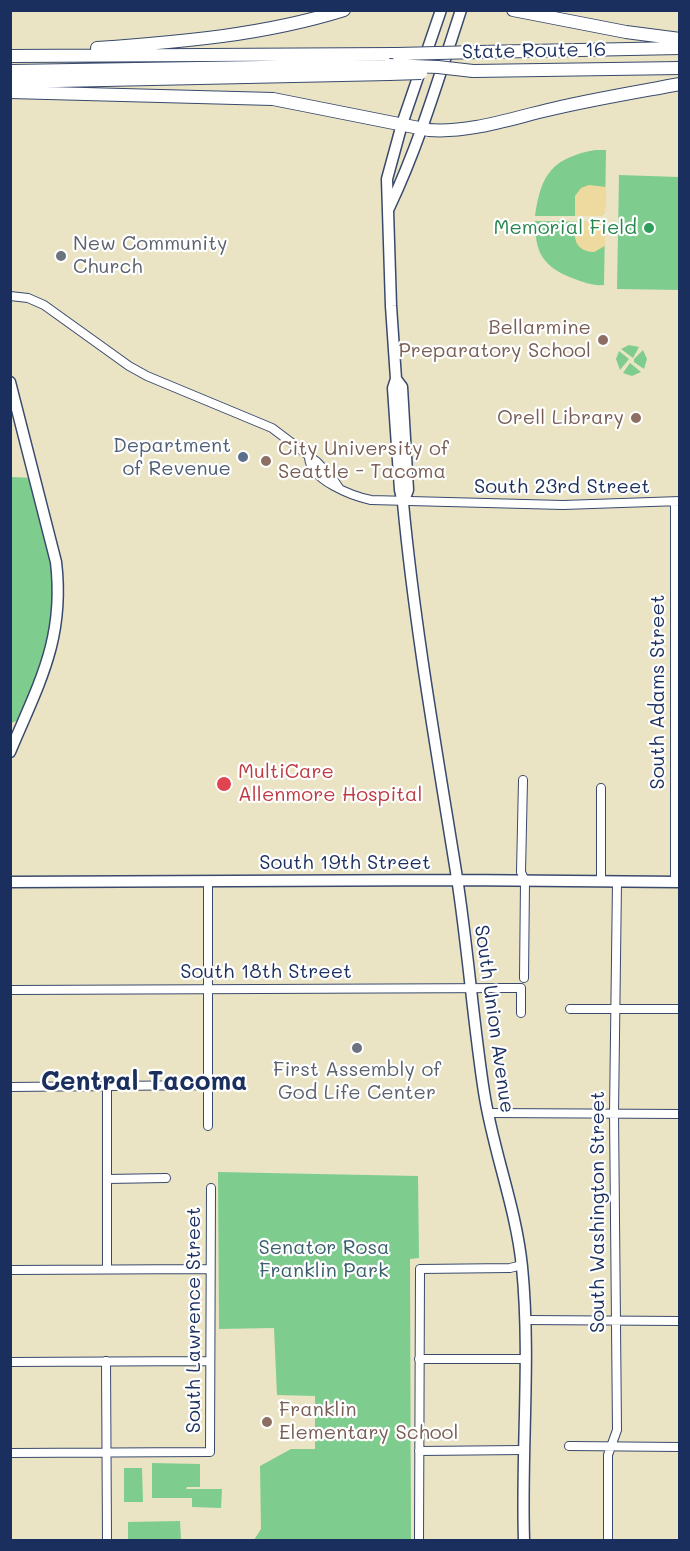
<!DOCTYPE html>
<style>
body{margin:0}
#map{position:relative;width:690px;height:1551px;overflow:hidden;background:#eae4c4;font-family:Mali,sans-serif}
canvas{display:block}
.frame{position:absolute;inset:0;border:12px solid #1b2f5e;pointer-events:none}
</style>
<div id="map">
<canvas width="690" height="1551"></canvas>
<div class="frame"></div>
</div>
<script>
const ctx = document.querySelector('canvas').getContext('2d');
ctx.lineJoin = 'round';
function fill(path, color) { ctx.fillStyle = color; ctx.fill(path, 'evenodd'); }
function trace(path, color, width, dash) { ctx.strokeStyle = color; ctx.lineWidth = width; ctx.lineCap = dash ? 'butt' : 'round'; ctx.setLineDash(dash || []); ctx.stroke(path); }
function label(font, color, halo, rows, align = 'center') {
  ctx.font = font + ' Mali,sans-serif'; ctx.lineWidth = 4.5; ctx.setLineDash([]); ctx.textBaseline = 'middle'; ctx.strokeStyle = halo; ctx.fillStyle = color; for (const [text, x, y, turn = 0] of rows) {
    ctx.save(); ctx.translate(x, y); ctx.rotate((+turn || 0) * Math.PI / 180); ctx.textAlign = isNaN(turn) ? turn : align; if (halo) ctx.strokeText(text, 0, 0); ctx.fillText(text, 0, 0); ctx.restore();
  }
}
const green = new Path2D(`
 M595,150H606L605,212L601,216H535C541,173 553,158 595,150Z
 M619,175L679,177V290L617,289Z
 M535,221L601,222L605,226L604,285C592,286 583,282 572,278C542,266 535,252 535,221Z
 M629,345L639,347L633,358L621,349Z
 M643,350L647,359L644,369L634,362V359Z
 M619,351L629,359L620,370L616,359Z
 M630,363L641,372L632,376L623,373Z
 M11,477L35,478L56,562V628L20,720L11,723Z
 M218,1172L418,1176L419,1258L410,1259L411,1540H254L261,1529L260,1466L291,1449H315V1396L277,1395L274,1328L219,1329Z
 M152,1463L200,1464V1487H187L186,1489H222L221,1508L192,1507V1498H152Z
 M124,1468H142L143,1502H124Z
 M180,1521L181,1540H128V1522Z`);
const sand = new Path2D(`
 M589,185L606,187L605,212L601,216H575V196L581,188Z
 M581,222H601L605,226V246L594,252C576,252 569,235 581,222Z`);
const minor = new Path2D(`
 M10,296L28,298L44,305L129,366L147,376L272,428L317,462L333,479L339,488
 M309,457C310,480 352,496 371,500L563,505L680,501
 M675,502V882
 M523,780L521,872L525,881L524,978
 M601,788V882
 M10,990L510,988H521V1013
 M570,1009H680
 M10,1087L209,1085
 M488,1113L680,1114
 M208,1126V881
 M107,1179L166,1178
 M107,1269V1086
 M10,1270L210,1269
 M525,1320L680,1321
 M419,1359H525
 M106,1361L107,1540
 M10,1362L210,1361
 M569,1446L680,1447
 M419,1451L524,1450
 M10,1453L210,1452L211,1188
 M419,1540L420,1269L510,1268L522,1265
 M608,1540V1455L617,1430L614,1113L617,882`);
const major = new Path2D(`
 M441,10L402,124L387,179L391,306L396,379L393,388L400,490L403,503C415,629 437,753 457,878C468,949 473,1021 484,1092C493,1151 516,1207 522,1267C531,1357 521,1450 524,1540
 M389,208C419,145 439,77 461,10
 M396,379L402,387L408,490L403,503
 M10,382L56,562C65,639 39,683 10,752
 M10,882L457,880L680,882`);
const highway = new Path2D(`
 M513,10L626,32L680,39
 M97,48C181,42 264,35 344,10
 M479,52L680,48
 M10,56L397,54
 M10,71L389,65
 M473,71L680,68
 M10,82L389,74
 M10,92L273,99L429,130C471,133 512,118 552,109C594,99 637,92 680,84`);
const highwayBridge = new Path2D(`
 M397,54L479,52
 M389,65L438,67L473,71
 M389,74L421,73`);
const markers = [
 [649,228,6,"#2e9e5b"],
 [61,256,6,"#6b7280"],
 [603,340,6,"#8d6e63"],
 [636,418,6,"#8d6e63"],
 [243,457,6,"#5c6f8a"],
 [266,461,6,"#8d6e63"],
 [224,784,8,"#e0444e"],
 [357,1048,6,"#6b7280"],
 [267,1422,6,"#8d6e63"]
];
const streetNames = [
 ["State Route 16",534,51,-1],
 ["South 23rd Street",562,487],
 ["South Adams Street",658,692,-90],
 ["South 19th Street",345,863],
 ["South 18th Street",266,972],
 ["South Union Avenue",494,1019,82],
 ["South Washington Street",598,1212,-90],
 ["South Lawrence Street",194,1320,-90]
];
const leisureNames = [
 ["Memorial Field",637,228]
];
const worshipNames = [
 ["New Community",73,244],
 ["Church",73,267],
 ["First Assembly of",357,1070,"center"],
 ["God Life Center",357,1093,"center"]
];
const educationNames = [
 ["Bellarmine",591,328],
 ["Preparatory School",591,351],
 ["Orell Library",624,418],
 ["City University of",278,449,"left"],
 ["Seattle - Tacoma",278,472,"left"],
 ["Franklin",279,1410,"left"],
 ["Elementary School",279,1433,"left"]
];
const serviceNames = [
 ["Department",231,446],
 ["of Revenue",231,469]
];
const healthNames = [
 ["MultiCare",238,772],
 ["Allenmore Hospital",238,795]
];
const parkNames = [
 ["Senator Rosa",324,1248],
 ["Franklin Park",324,1271]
];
const districtNames = [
 ["Central Tacoma",144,1082]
];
fill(green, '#7ecd8e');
fill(sand, '#eeda9e');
trace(minor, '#3a4a6d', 10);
trace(major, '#3a4a6d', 13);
trace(highway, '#3a4a6d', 14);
trace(minor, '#fff', 8);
trace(major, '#fff', 10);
trace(highway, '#fff', 12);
trace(highwayBridge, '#3a4a6d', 14, []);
trace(highwayBridge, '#fff', 12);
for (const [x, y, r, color] of markers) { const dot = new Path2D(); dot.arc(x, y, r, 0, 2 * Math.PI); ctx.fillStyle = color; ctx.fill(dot); trace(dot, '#fff', 2); }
label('20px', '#1b2f5e', '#fff', streetNames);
label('20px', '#27864d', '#fff', leisureNames, 'right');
label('20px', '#5b616d', '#fff', worshipNames, 'left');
label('20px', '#785e54', '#fff', educationNames, 'right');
label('20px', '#4e5e75', '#fff', serviceNames, 'right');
label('20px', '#be3a42', '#fff', healthNames, 'left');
label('20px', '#395e6c', '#fff', parkNames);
label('bold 26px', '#1b2f5e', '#fff', districtNames);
</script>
